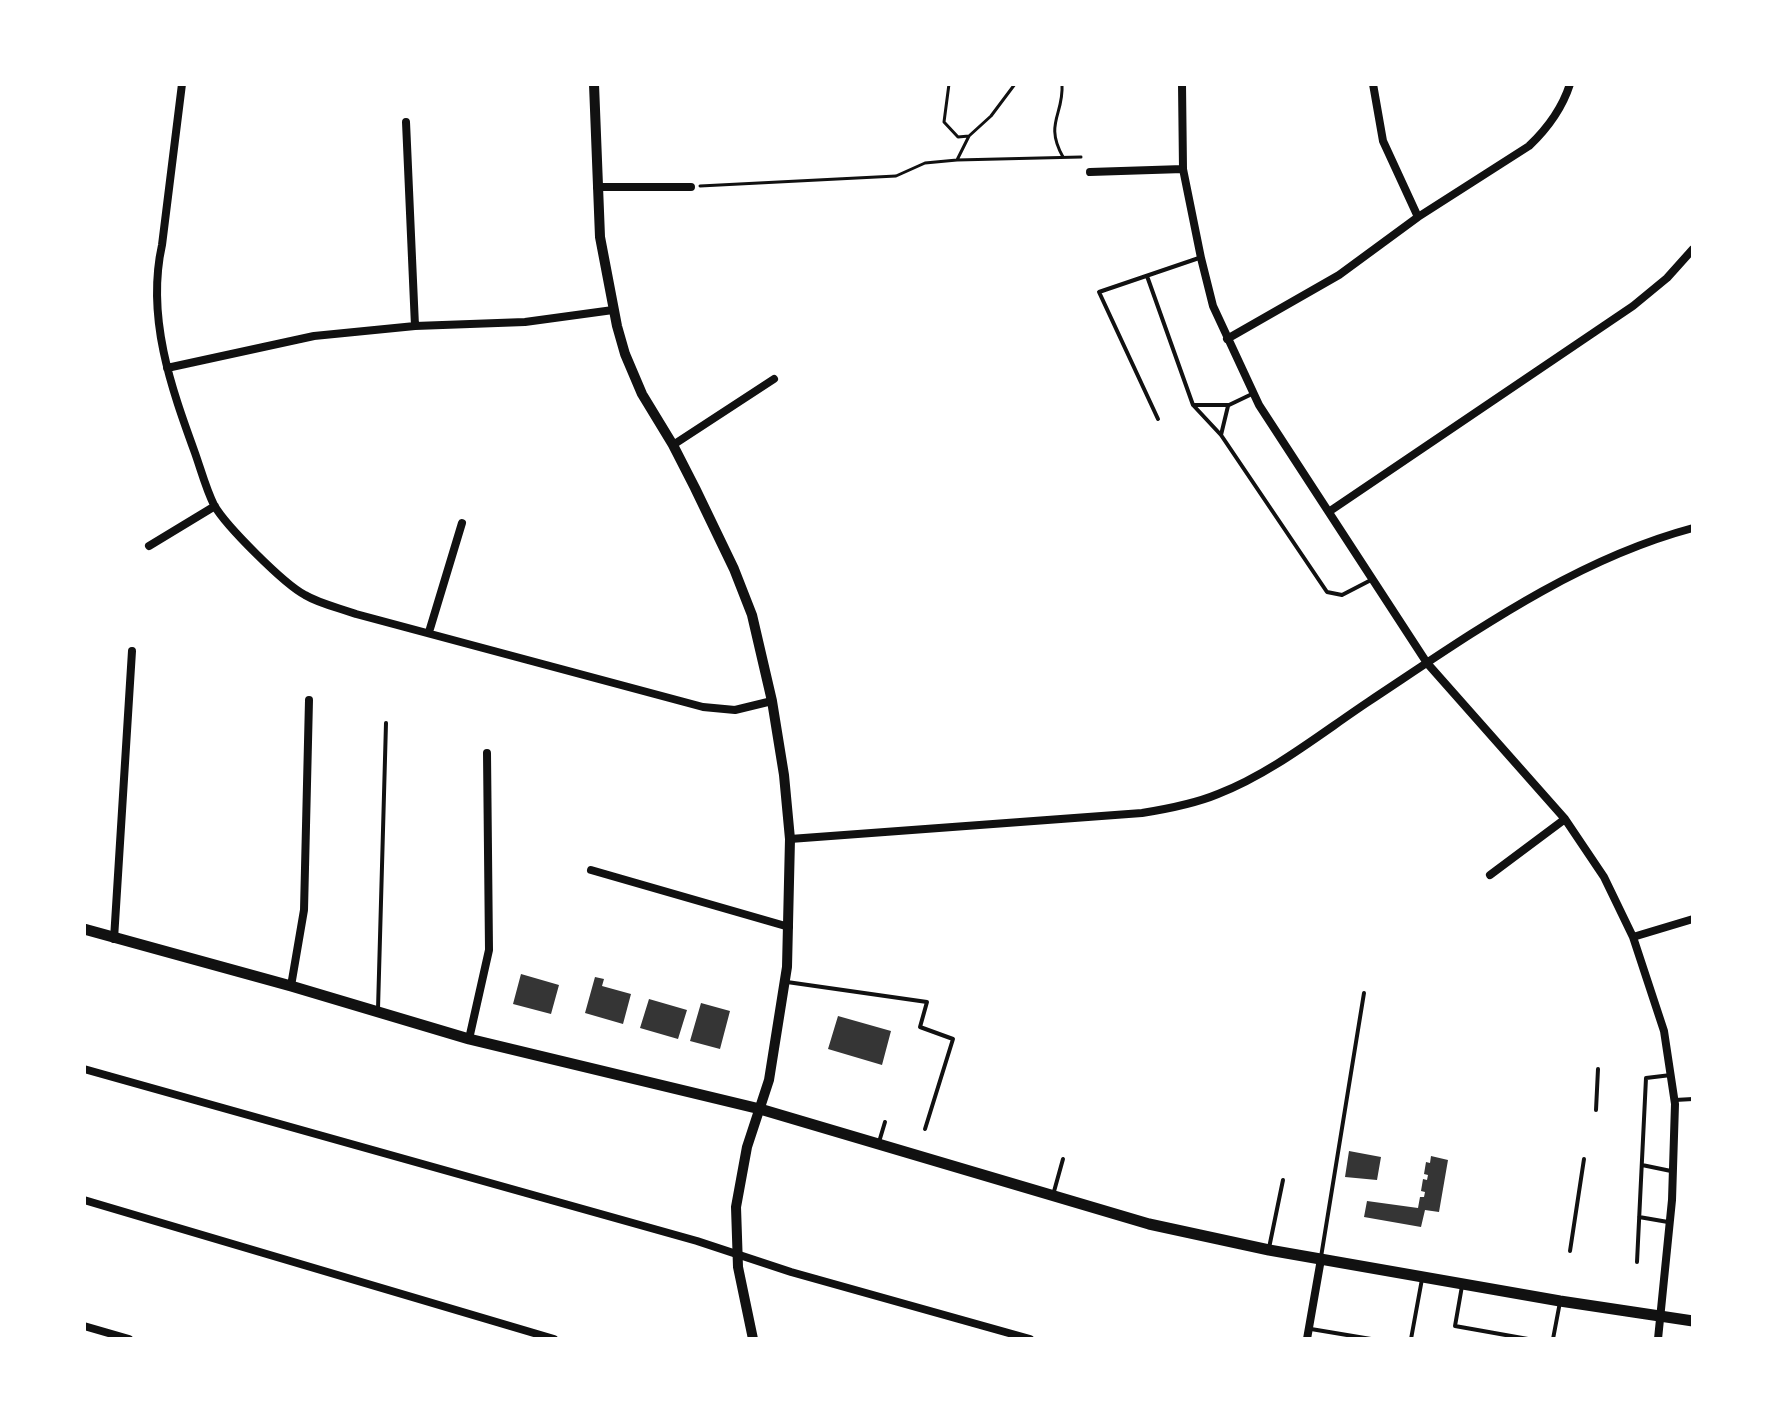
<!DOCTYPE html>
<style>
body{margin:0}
#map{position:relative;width:1777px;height:1423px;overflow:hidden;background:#fff;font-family:"Fira Sans",sans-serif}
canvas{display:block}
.frame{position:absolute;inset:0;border:86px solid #fff;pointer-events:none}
</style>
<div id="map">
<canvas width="1777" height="1423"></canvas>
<div class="frame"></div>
</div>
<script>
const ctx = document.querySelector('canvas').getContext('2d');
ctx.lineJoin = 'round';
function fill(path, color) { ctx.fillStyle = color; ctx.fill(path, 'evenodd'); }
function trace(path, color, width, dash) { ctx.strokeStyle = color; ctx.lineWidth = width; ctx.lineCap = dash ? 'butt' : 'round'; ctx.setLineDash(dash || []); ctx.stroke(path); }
const building = new Path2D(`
 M521,974L559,985L551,1014L513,1004Z
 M595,977L604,979L602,986L631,994L623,1024L585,1013Z
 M649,999L687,1010L678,1039L640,1028Z
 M701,1003L730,1011L720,1049L690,1041Z
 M838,1016L891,1031L882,1065L828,1049Z
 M1349,1151L1381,1157L1377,1180L1345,1177Z
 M1431,1156L1448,1160L1439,1212L1425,1210L1421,1227L1364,1217L1367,1201L1418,1208L1420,1197H1424L1425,1192L1421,1191L1423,1179L1427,1180L1428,1175L1424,1174L1426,1162L1430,1163Z`);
const path = new Path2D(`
 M949,84L944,122L958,137L969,136
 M1015,84L991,116L969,136L957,160L1081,157
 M1062,84C1064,115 1044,123 1063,157
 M700,186L896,176L925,163L957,160`);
const service = new Path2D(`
 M1147,276L1193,405L1221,435L1327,592L1342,595L1371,580
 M1193,405H1229L1252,394
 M1158,419L1099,292L1199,258
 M1221,435L1228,406
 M787,982L927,1002L920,1027L953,1039L925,1129
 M378,1009L386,723
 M1675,1100L1693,1099
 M1596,1110L1598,1069
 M879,1142L885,1122
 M1642,1165L1671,1171
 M1053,1195L1063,1159
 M1639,1217L1668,1222
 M1269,1248L1283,1180
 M1570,1251L1584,1159
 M1321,1257L1364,993
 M1637,1262L1646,1078L1671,1075
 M1462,1286L1455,1326L1528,1339
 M1311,1329L1371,1339
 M1411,1339L1422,1279
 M1553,1339L1560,1302`);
const minor = new Path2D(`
 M182,84L162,245C146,317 171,387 195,453C201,470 206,489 214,505C226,526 284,584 305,595C320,604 340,608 356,614L703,707L735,710L772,701
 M1182,84L1183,169L1201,258L1213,306L1259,405L1427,663L1565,819L1604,877L1633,937L1664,1031L1675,1104L1672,1200L1658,1339
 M1373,84L1383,141L1418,217
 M406,122L415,326
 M1090,172L1183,169
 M597,187H691
 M1227,339L1339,275L1418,217L1529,146C1548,128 1562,109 1570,84
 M167,368L314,336L415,326L525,322L613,310
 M673,445L774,379
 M1330,511L1633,306L1667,278L1693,249
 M149,546L215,506
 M429,632L462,523
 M790,839L1142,813C1167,809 1194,804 1218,794C1272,773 1320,734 1368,702C1471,634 1573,560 1693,528
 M591,870L789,927
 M1490,875L1565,819
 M1633,937L1693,919
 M114,939L132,651
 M291,986L304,910L309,700
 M469,1039L489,950L487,753
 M84,1069L697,1241L791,1272L1030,1339
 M84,1200L554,1339
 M84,1326L129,1339
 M1307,1339L1321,1259`);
const tertiary = new Path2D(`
 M594,84L600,237L617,326L625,354L642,394L673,445L695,488L734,569L752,615L772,701L784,775L790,839L787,967L769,1080L747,1147L736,1207L738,1267L753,1339`);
const secondary = new Path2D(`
 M84,929L291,986L469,1039L760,1109L1149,1224L1269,1250L1560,1301L1693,1321`);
fill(building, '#353535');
trace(path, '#111', 3);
trace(service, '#111', 4);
trace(minor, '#111', 8);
trace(tertiary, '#111', 10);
trace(secondary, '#111', 11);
</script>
